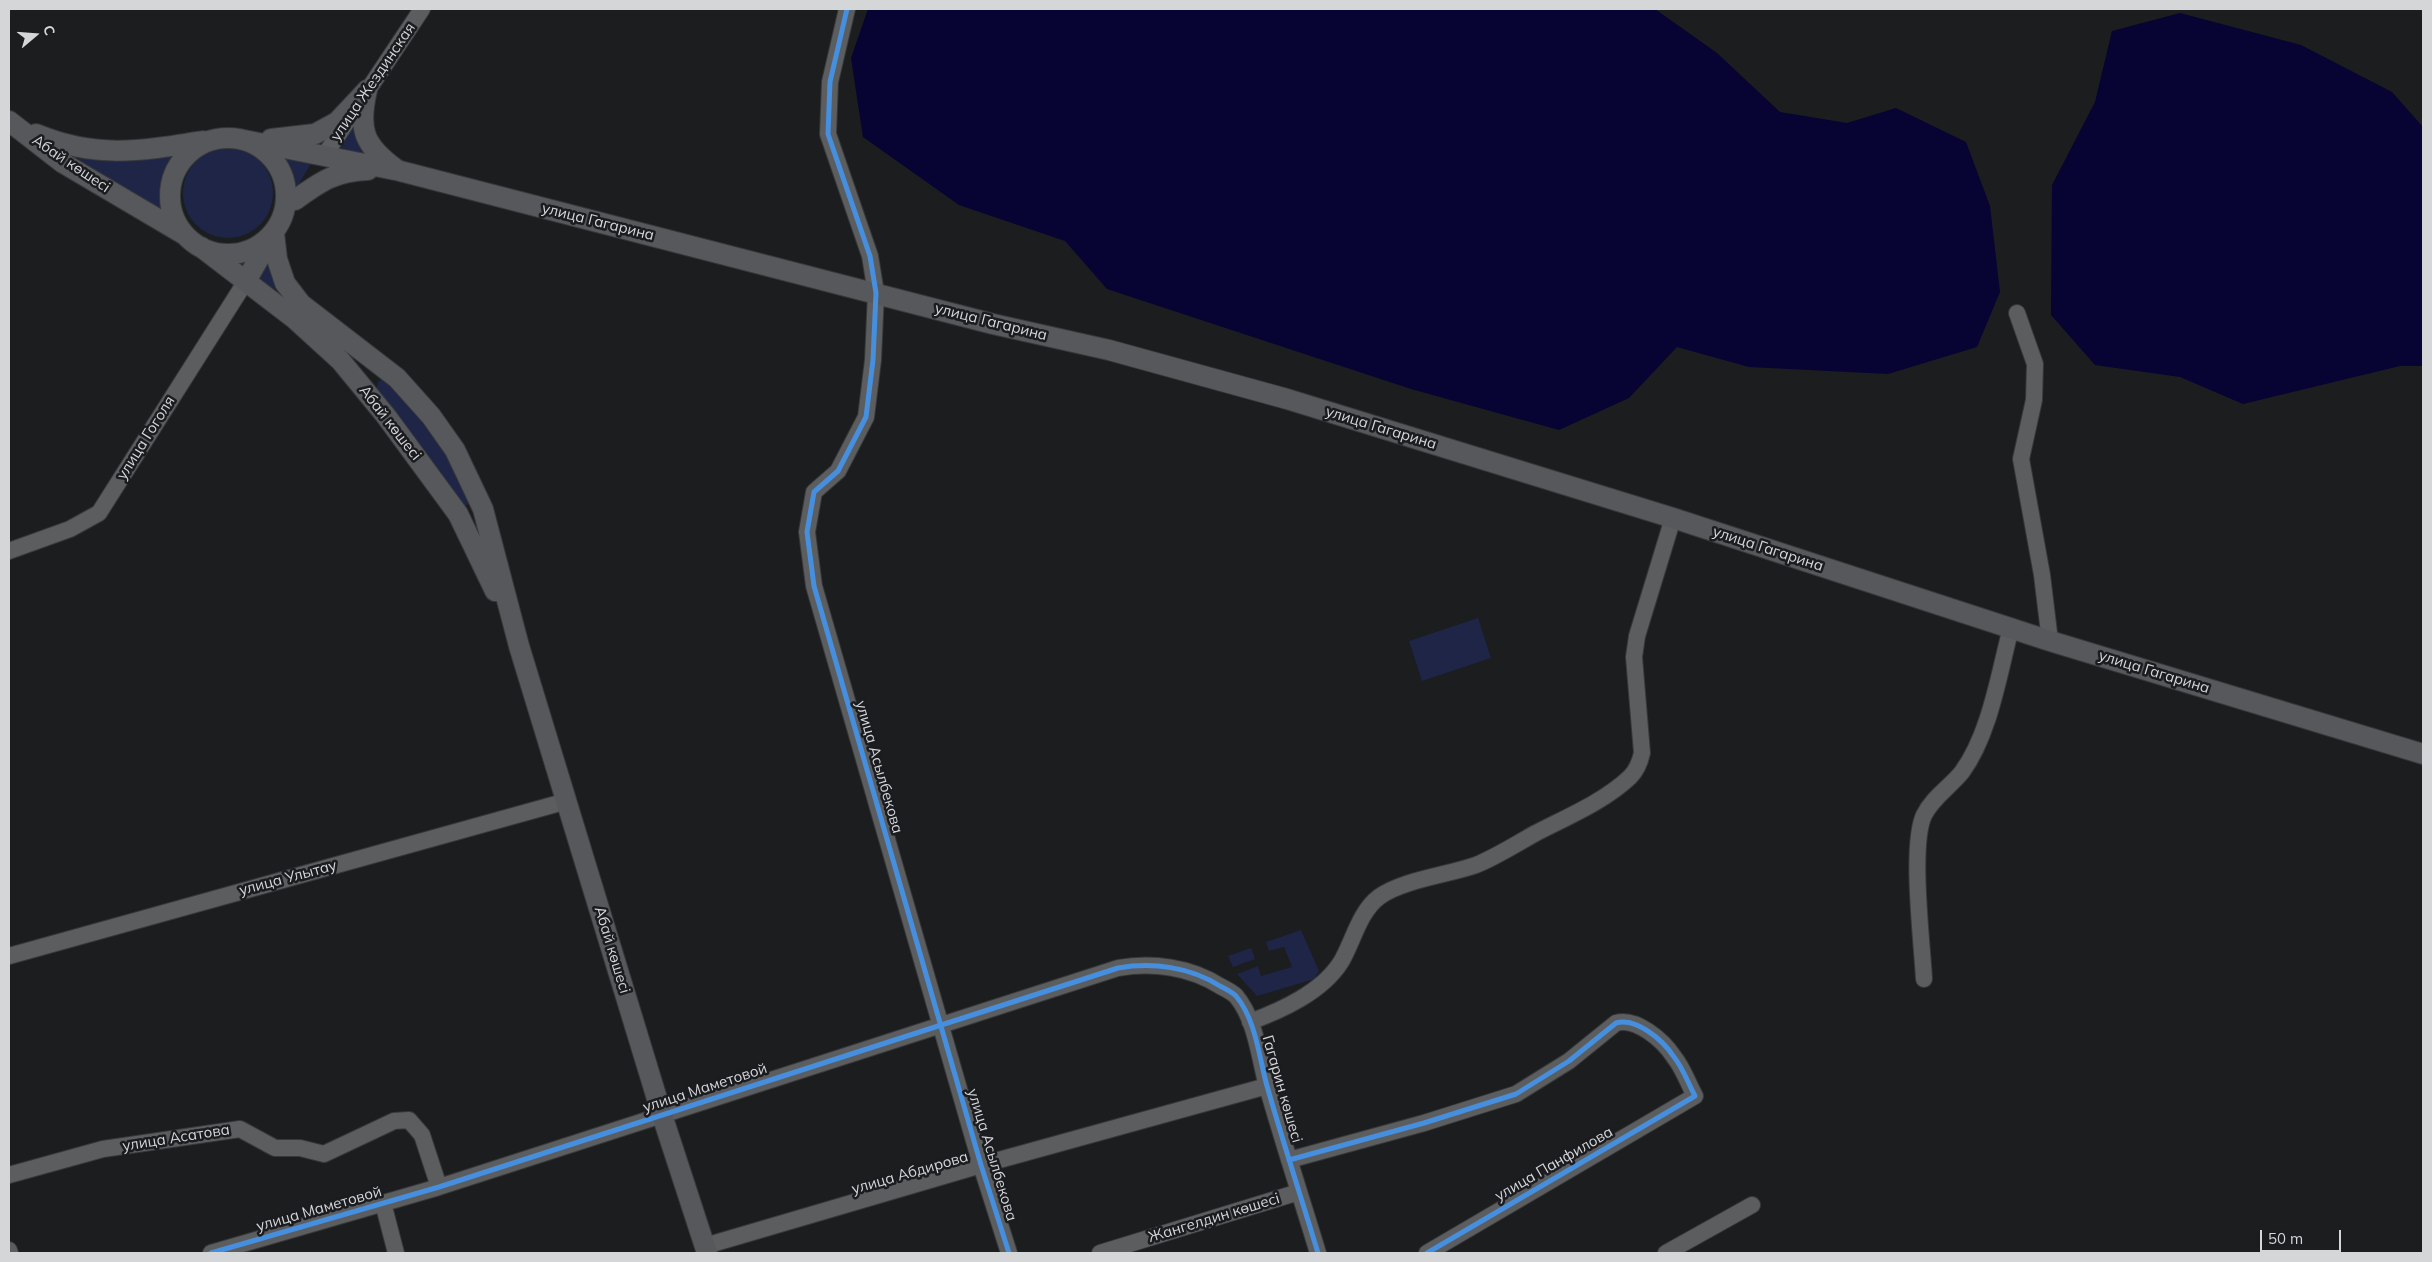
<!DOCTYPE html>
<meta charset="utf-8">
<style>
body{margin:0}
#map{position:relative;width:2432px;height:1262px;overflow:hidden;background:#1c1d1f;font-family:Mulish,sans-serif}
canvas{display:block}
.frame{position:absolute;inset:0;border:10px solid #d5d6d8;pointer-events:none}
.north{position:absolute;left:10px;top:10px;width:50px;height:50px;-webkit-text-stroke:4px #1b1c20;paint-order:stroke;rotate:72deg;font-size:14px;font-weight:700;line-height:20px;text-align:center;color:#d5d6d8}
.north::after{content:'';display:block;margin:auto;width:18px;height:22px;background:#d5d6d8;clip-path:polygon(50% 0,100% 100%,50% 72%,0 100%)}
.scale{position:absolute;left:2260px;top:1230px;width:81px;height:22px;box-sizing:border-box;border:2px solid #d5d6d8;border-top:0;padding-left:6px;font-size:15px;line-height:18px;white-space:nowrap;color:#d5d6d8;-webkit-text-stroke:4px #1b1c20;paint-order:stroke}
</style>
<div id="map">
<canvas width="2432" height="1262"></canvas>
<div class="frame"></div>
<div class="north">С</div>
<div class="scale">50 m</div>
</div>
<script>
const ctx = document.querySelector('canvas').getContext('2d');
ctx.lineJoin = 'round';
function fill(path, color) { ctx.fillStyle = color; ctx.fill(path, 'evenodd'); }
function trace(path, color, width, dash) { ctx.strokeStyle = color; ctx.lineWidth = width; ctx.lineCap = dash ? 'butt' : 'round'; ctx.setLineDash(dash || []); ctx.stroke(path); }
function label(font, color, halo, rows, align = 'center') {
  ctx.font = font + ' Mulish,sans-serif'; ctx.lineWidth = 5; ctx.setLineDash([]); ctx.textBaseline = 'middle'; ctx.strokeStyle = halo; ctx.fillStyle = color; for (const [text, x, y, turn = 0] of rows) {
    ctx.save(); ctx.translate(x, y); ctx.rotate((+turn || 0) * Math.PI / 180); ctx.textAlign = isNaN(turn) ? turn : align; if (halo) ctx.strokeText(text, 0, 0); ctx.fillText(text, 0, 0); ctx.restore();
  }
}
const green = new Path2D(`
 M354,124L366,156L339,147Z
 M183 193a45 45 0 1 1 90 0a45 45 0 1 1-90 0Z
 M276,151L313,160L293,194L283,162Z
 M175,155C162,177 161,193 166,217L77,158L111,162Z
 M254,250L243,271L223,257Z
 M267,259L277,295L255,279Z
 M382,379L387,380L433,433L456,466L470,502L467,505H463L379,393L377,388L378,382Z
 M1478,618L1491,658L1422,681L1409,641Z
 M1301,930L1319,971L1314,979L1257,996L1237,974L1258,966L1261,976L1292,967L1284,947L1269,951L1266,942Z
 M1251,948L1255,959L1233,967L1228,956Z`);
const water = new Path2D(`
 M868,9H1655L1717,53L1780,112L1847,123L1896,108L1966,142L1990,206L2000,292L1977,347L1888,374L1749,367L1677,347L1629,398L1559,430L1411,389L1107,289L1065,241L959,205L863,137L851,58Z
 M2180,13L2301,45L2392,92L2423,127V366H2400L2243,404L2180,377L2095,365L2051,315L2052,185L2095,102L2112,31Z`);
const minor = new Path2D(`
 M847,9L830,82L828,134L870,256L876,293L873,360L866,417L838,471L814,492L807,532L814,586L981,1165L1009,1253
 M324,156L422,9
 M2017,313L2035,364L2034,400L2021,459L2042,575L2050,641
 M9,551L70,529L99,513L246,281
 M9,956L567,801
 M1924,979C1922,942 1910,845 1924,815C1933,797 1950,787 1962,772C1990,734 1999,673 2011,628
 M1250,1022C1282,1010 1322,992 1341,962C1353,942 1359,912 1379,897C1402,880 1448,875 1476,865C1496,857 1516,844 1536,833C1567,817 1605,801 1630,777C1637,770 1640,762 1642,753L1634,657L1637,636L1673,518
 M1289,1160L1424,1123L1516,1094L1569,1061L1616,1023C1636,1017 1663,1040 1674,1057C1683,1068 1688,1083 1695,1096L1427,1253
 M9,1175L103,1149L240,1129L275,1148H300L324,1154L394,1121L409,1120L422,1135L439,1187
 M383,1203L396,1253
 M705,1246L981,1165L1267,1086
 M9,1250L10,1253
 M211,1253L439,1187L1118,968C1153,962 1190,967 1220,986C1226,989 1232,992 1236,996C1256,1020 1259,1057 1267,1086C1283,1142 1301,1197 1318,1253
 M1100,1253L1299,1192
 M1666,1253L1752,1205`);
const major = new Path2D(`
 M367,90C358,129 363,145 396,169
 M9,121L63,163L185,235
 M36,134C96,159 141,151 203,141
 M170 196a58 58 0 1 1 116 0a58 58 0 1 1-116 0Z
 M271,139L315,134L337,122L367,90
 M244,140L400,171L993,324L1109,350L1287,399L1673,518L2050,641L2423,754
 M295,200C320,182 335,171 368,170
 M274,233L277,259L285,283L301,304L397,378L431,416L455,450L483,509L519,646L662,1115L707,1253
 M201,247L295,319L340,360L386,416L458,514L495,591
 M246,281L270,239`);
const cycleway = new Path2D(`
 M847,9L830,82L828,134L870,256L876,293L873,360L866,417L838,471L814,492L807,532L814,586L981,1165L1009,1253
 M1289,1160L1424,1123L1516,1094L1569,1061L1616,1023C1636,1017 1663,1040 1674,1057C1683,1068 1688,1083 1695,1096L1427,1253
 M211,1253L439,1187L1118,968C1153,962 1190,967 1220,986C1226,989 1232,992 1236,996C1256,1020 1259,1057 1267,1086C1283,1142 1301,1197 1318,1253`);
const streetNames = [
 ["улица Жездинская",373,82,-56],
 ["Абай көшесі",71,164,34],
 ["улица Гагарина",598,222,14],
 ["улица Гагарина",991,322,14],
 ["Абай көшесі",390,423,52],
 ["улица Гагарина",1381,428,17],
 ["улица Гоголя",146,438,-58],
 ["улица Гагарина",1768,549,18],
 ["улица Гагарина",2154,672,17],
 ["улица Асылбекова",879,767,74],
 ["улица Улытау",288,878,-15],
 ["Абай көшесі",612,950,73],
 ["улица Маметовой",705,1088,-18],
 ["Гагарин көшесі",1282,1089,74],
 ["улица Асатова",176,1138,-9],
 ["улица Асылбекова",992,1155,73],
 ["улица Панфилова",1554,1164,-30],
 ["улица Абдирова",910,1173,-16],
 ["улица Маметовой",319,1209,-16],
 ["Жангелдин көшесі",1214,1218,-17]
];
fill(green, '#1e2547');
fill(water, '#070333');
trace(minor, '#37383a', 18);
trace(major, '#37383a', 22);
trace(minor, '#5c5d5e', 16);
trace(major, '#57585c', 20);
trace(cycleway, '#468fdf', 5);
label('15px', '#d5d6d8', '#1b1c20', streetNames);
</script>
